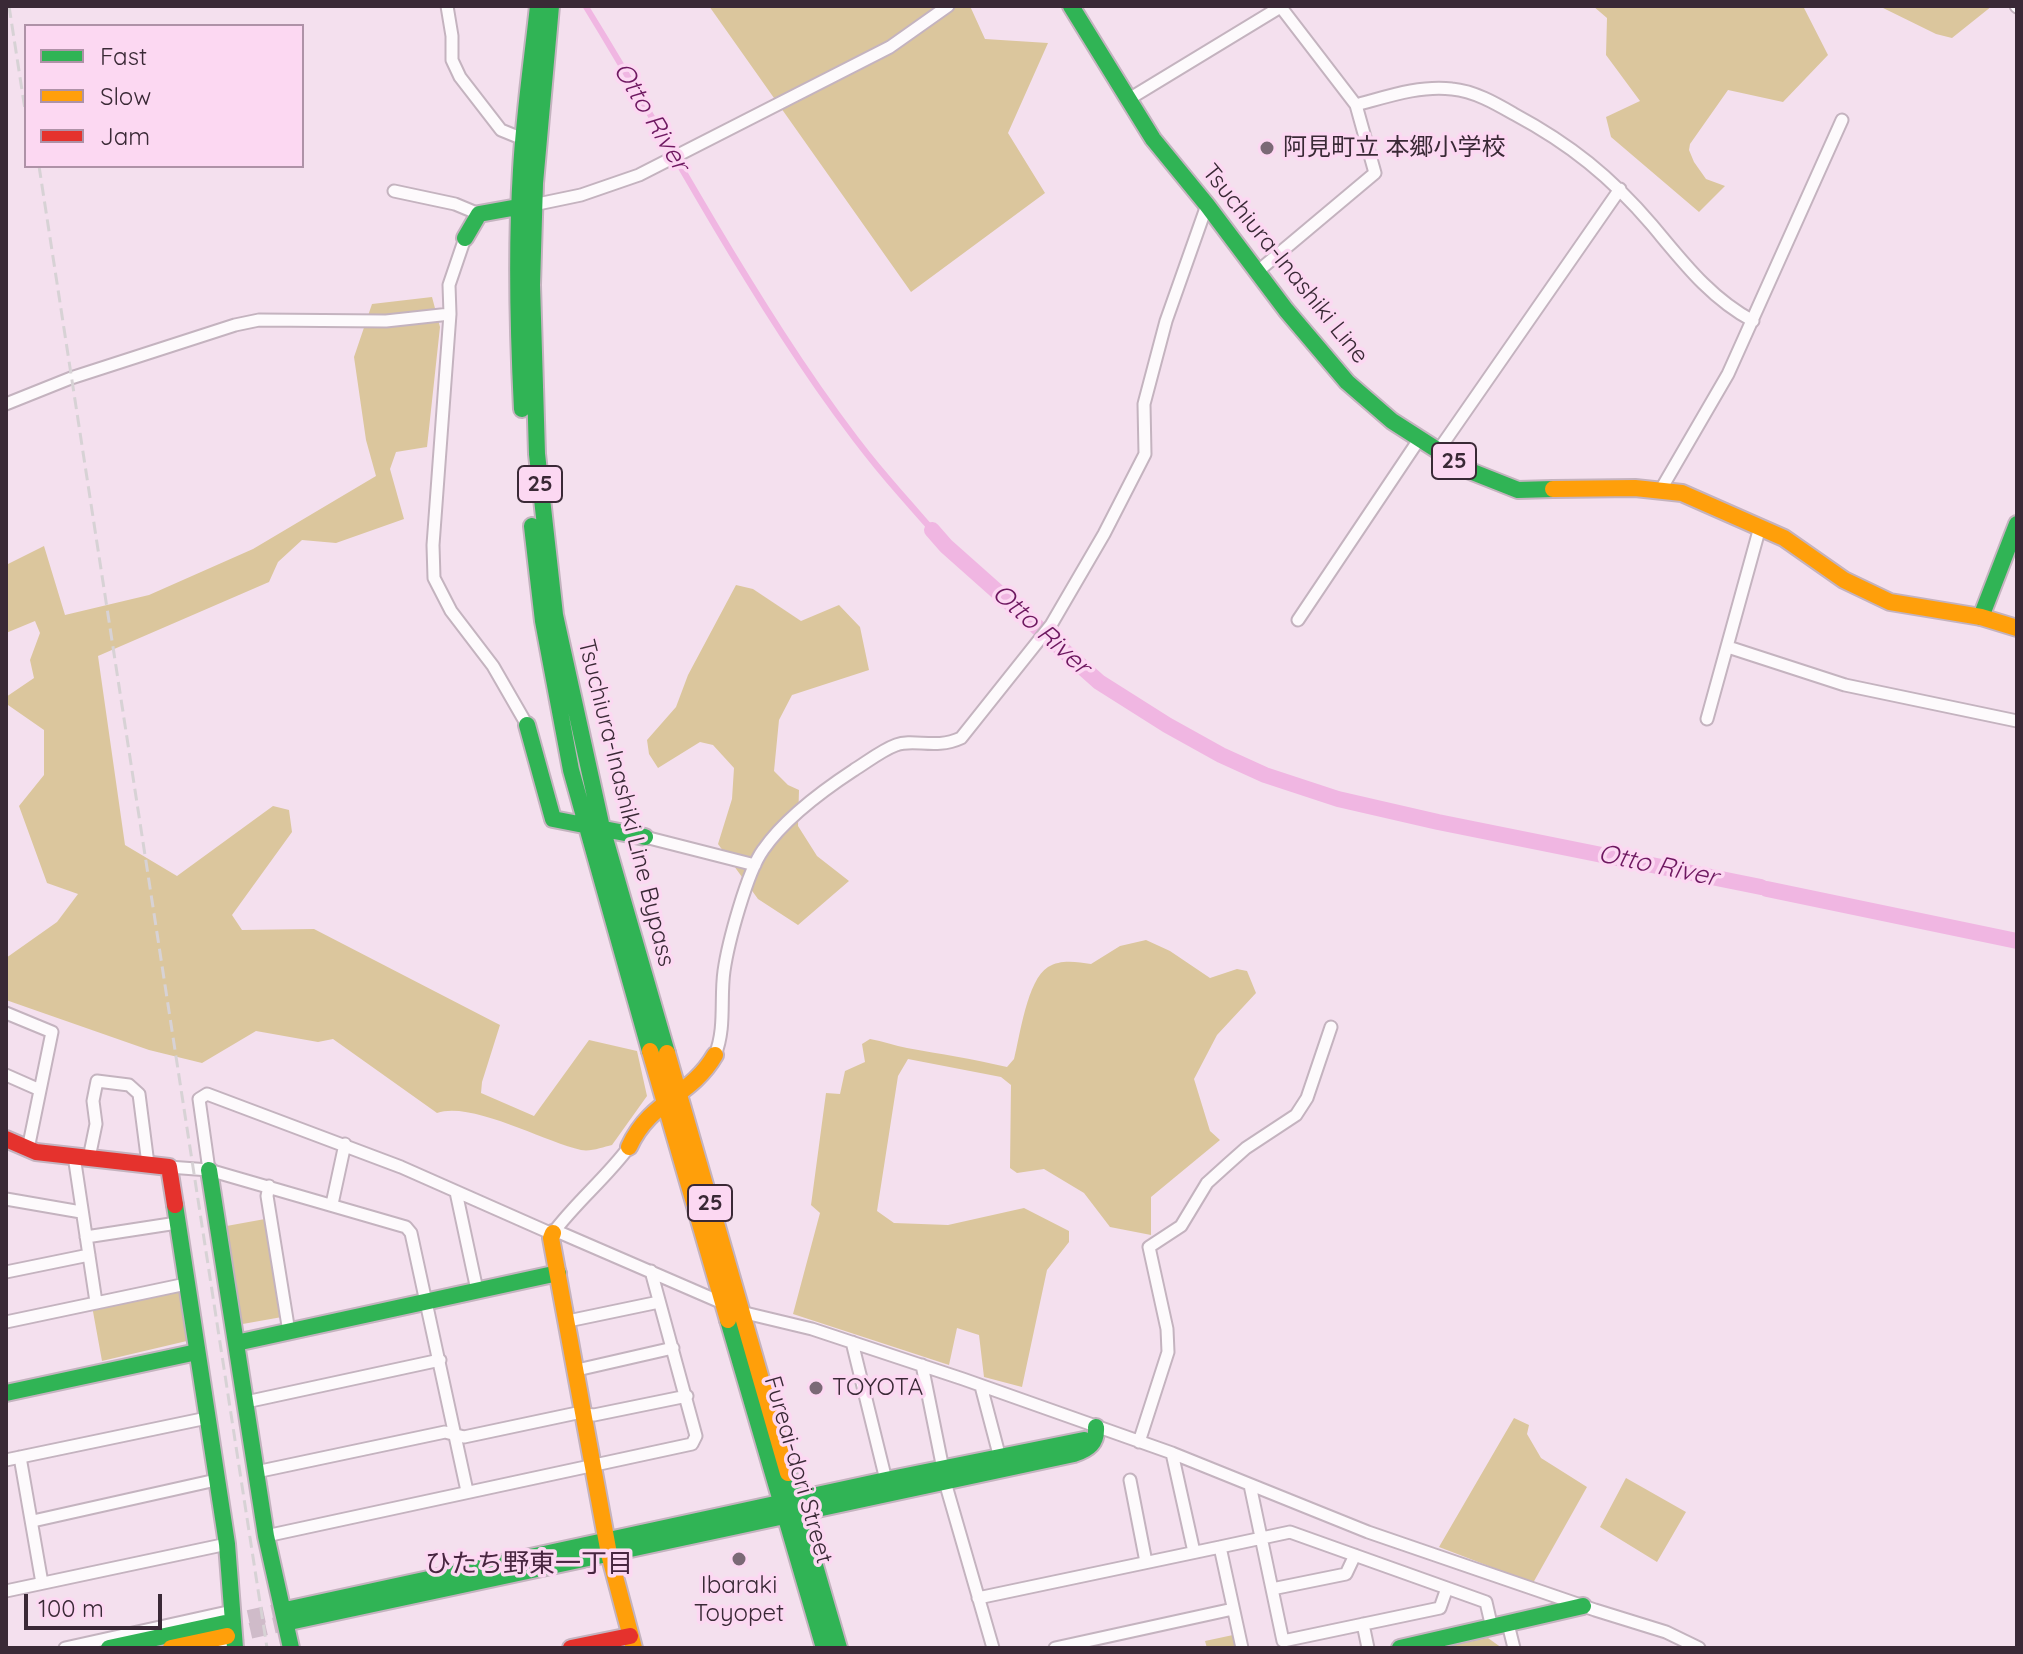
<!DOCTYPE html>
<meta charset="utf-8">
<style>
body{margin:0}
#map{position:relative;width:2023px;height:1654px;overflow:hidden;background:#f4e0ee;font-family:Quicksand,sans-serif}
canvas{display:block}
.frame{position:absolute;inset:0;border:8px solid #3a2936;pointer-events:none}
.legend{position:absolute;left:24px;top:24px;width:280px;height:144px;box-sizing:border-box;background:#fcd8f2;border:2px solid #ae92a7;margin:0;padding:10px 14px;list-style:none;font-size:24px;color:#3a2936}
.legend li{display:flex;align-items:center;gap:16px;height:40px}
.legend b{width:40px;border:2px solid #ae92a7}
.scale{position:absolute;left:24px;top:1594px;width:138px;height:36px;box-sizing:border-box;border:4px solid #3a2936;border-top:0;padding-left:10px;font-size:24px;line-height:28px;white-space:nowrap;color:#3a2936;-webkit-text-stroke:6px #fcd8f2;paint-order:stroke}
</style>
<div id="map">
<canvas width="2023" height="1654"></canvas>
<div class="frame"></div>
<ul class="legend">
<li><b style="height:10px;background:#30b455"></b>Fast</li>
<li><b style="height:10px;background:#ff9f0a"></b>Slow</li>
<li><b style="height:10px;background:#e5322d"></b>Jam</li>
</ul>
<div class="scale">100 m</div>
</div>
<script>
const ctx = document.querySelector('canvas').getContext('2d');
ctx.lineJoin = 'round';
function fill(path, color) { ctx.fillStyle = color; ctx.fill(path, 'evenodd'); }
function trace(path, color, width, dash) { ctx.strokeStyle = color; ctx.lineWidth = width; ctx.lineCap = dash ? 'butt' : 'round'; ctx.setLineDash(dash || []); ctx.stroke(path); }
function label(font, color, halo, rows, align = 'center') {
  ctx.font = font + ' Quicksand,"Noto Sans JP",sans-serif'; ctx.lineWidth = 7; ctx.setLineDash([]); ctx.textBaseline = 'middle'; ctx.strokeStyle = halo; ctx.fillStyle = color; for (const [text, x, y, turn = 0] of rows) {
    ctx.save(); ctx.translate(x, y); ctx.rotate((+turn || 0) * Math.PI / 180); ctx.textAlign = isNaN(turn) ? turn : align; if (halo) ctx.strokeText(text, 0, 0); ctx.fillText(text, 0, 0); ctx.restore();
  }
}
const green = new Path2D(`
 M709,6H970L985,39L1048,43L1008,133L1045,193L911,292Z
 M1593,6H1803L1828,55L1783,102L1728,90L1690,144L1689,150L1694,162L1706,179L1725,186L1699,212L1611,137L1606,117L1640,101L1606,55L1607,18Z
 M1879,6H1992L1952,38L1936,34Z
 M432,297L440,327L427,447L396,452L390,469L404,519L336,543L302,540L278,562L269,582L98,656L125,845L177,876L273,806L289,810L292,832L232,915L242,930L314,929L500,1025L482,1082L481,1093L534,1116L589,1040L637,1051L647,1096L612,1145C603,1147 591,1152 581,1150C544,1142 472,1101 437,1113L333,1039L318,1042L256,1031L202,1063L149,1050L6,1000V958L57,922L78,894L47,883L19,806L44,775V730L8,705L6,697L34,678L30,660L40,633L35,621L6,633V565L44,546L65,615L149,595L253,549L376,476L366,440L354,357L372,304Z
 M736,585L753,589L801,621L839,605L860,627L869,670L792,695L779,720L774,771L788,785L799,790L798,826L817,856L849,881L798,925L758,899L718,844L732,799L734,768L713,745L700,742L658,768L649,754L647,740L676,707L688,675Z
 M1146,940L1170,951L1210,978L1237,969L1247,971L1256,993L1217,1035L1194,1079L1210,1131L1220,1140L1151,1197V1235L1110,1227L1084,1193L1044,1169L1017,1173L1010,1168L1011,1085L1001,1077L908,1059L898,1076L877,1211L894,1223L948,1225L1024,1208L1069,1231V1242L1047,1270L1022,1387L984,1377L979,1335L957,1328L949,1365L793,1314L820,1213L811,1205L826,1093L840,1094L845,1071L865,1062L862,1044L870,1039C883,1041 895,1046 907,1048C941,1054 973,1059 1007,1067L1014,1059C1020,1036 1027,980 1048,967C1061,959 1077,962 1091,964L1120,946Z
 M265,1219L282,1317L237,1325L221,1227Z
 M182,1290L191,1340L102,1361L92,1306Z
 M1514,1418L1529,1425L1527,1434L1541,1458L1587,1487L1533,1583L1439,1547Z
 M1626,1478L1686,1512L1657,1562L1600,1527Z
 M1233,1635L1236,1648H1207L1205,1641Z
 M1488,1638L1502,1648H1439Z`);
const water = new Path2D(`
 M582,6H589C678,150 756,302 858,437C886,474 918,508 948,543L944,548C913,513 881,478 853,441C750,305 671,151 582,6Z`);
const river = new Path2D(`
 M932,530L946,546L1099,682L1167,725L1221,755L1265,775L1338,799L1438,822L1761,887
 M1767,889L2017,941`);
const secondaryTunnel = new Path2D(`
 M225,1623L290,1609
 M227,1636L294,1621`);
const street = new Path2D(`
 M447,6L452,36V60L460,77L501,130L523,139
 M2016,6L2017,7
 M1129,99L1282,6
 M1356,105C1386,97 1420,85 1452,89C1474,91 1495,103 1514,114C1570,144 1611,177 1652,225C1683,262 1710,298 1753,321
 M394,191L455,204L479,214
 M533,205L581,195L639,175L890,47L948,6
 M465,238L449,285L450,314L433,545L434,578L451,611L493,666L527,725
 M1257,272L1375,173L1356,105L1280,6
 M6,404L71,378L235,325L259,320L386,321L450,314
 M1438,451L1620,189
 M1660,491L1728,374L1842,120
 M1298,620L1420,438
 M1728,647L1845,685L2017,721
 M1707,719L1760,527
 M645,837L755,865
 M6,1013L52,1032L28,1149
 M715,1055C726,1028 720,999 724,971C728,943 747,872 763,850C785,818 822,791 854,770C867,762 882,750 896,745C914,738 935,750 961,738L1051,625L1104,534L1145,454L1144,404L1166,321L1207,205
 M6,1075L40,1090
 M74,1156L96,1302
 M89,1158L96,1124L93,1101L97,1081L129,1085L139,1094L148,1164
 M169,1167L209,1170L406,1227L411,1233L467,1491
 M209,1170L199,1099L207,1094L401,1167L548,1232L561,1233L725,1304
 M269,1186L267,1196L289,1332
 M456,1192L477,1290
 M6,1199L81,1212
 M332,1204L345,1144
 M553,1233C576,1202 606,1178 629,1147
 M86,1237L177,1223
 M6,1272L89,1255
 M741,1312L812,1329L963,1379L1172,1453L1368,1532L1595,1610L1666,1632L1699,1648
 M568,1321L659,1302
 M6,1322L186,1284
 M852,1342L886,1480
 M922,1365L943,1469
 M577,1370L673,1348
 M981,1386L1000,1458
 M246,1402L440,1360
 M1139,1442L1168,1352L1167,1329L1149,1247L1181,1226L1207,1183L1228,1164L1246,1148L1296,1115L1307,1098L1331,1027
 M1172,1453L1194,1552
 M20,1457L42,1583
 M6,1460L207,1418
 M256,1472L445,1432L464,1437L577,1413L594,1415L687,1396
 M1130,1480L1146,1562
 M945,1482L993,1648
 M1250,1485L1283,1641L1440,1608L1447,1588
 M33,1521L216,1480
 M266,1536L692,1444L696,1436L651,1271
 M1220,1547L1290,1532L1486,1602L1492,1628
 M1272,1589L1346,1574L1355,1555
 M6,1591L227,1544
 M978,1598L1220,1547L1242,1648
 M1363,1624L1368,1648
 M1508,1624L1514,1648
 M65,1648L232,1611
 M211,1648L234,1643
 M1055,1648L1233,1609`);
const fast = new Path2D(`
 M551,6L535,183L532,285L537,454L555,615L602,828L667,1053
 M1071,6L1153,139L1207,205L1286,310L1347,382L1392,421L1470,471L1518,490L1553,489
 M465,238L479,214L529,205
 M522,409C518,330 516,250 521,170C524,115 532,61 538,6
 M532,526L543,621L571,770L650,1051
 M1981,617L2017,524
 M527,725L553,819L645,837
 M209,1170L266,1536L291,1648
 M175,1205L227,1544L235,1648
 M728,1320L824,1648
 M236,1343L558,1273
 M6,1393L197,1352
 M788,1473L839,1648
 M290,1609L886,1480L1084,1440
 M294,1621L1074,1454C1089,1449 1097,1443 1096,1427
 M109,1648L225,1623
 M1400,1648L1583,1606`);
const slow = new Path2D(`
 M1553,489L1635,488L1682,493L1784,538L1844,580L1890,602L1981,617L2017,628
 M650,1051L728,1320
 M667,1053L788,1473
 M629,1147C651,1099 690,1098 715,1055
 M553,1233L551,1238L609,1554L634,1648
 M171,1648L227,1636`);
const jam = new Path2D(`
 M6,1139L36,1152L169,1167L175,1205
 M571,1648L630,1636`);
const rail = new Path2D(`
 M9,6L26,116
 M39,166L267,1648`);
const markers = [
 [1267,148,8,"#7b6976"],
 [816,1388,8,"#7b6976"],
 [739,1559,8,"#7b6976"]
];
const shields = [
 [1454,461,44],
 [540,484,44],
 [710,1203,44]
];
const shieldNames = [
 ["25",1454,461],
 ["25",540,484],
 ["25",710,1203]
];
const poiNames = [
 ["阿見町立 本郷小学校",1283,148],
 ["TOYOTA",832,1388],
 ["Ibaraki",739,1586,"center"],
 ["Toyopet",739,1614,"center"]
];
const streetNames = [
 ["Tsuchiura-Inashiki Line",1285,264,51],
 ["Tsuchiura-Inashiki Line Bypass",626,803,76],
 ["Fureai-dori Street",798,1470,74]
];
const waterNames = [
 ["Otto River",651,117,59],
 ["Otto River",1041,630,42],
 ["Otto River",1658,866,12]
];
const neighbourhoodNames = [
 ["ひたち野東一丁目",529,1564]
];
fill(green, '#dbc69d');
fill(water, '#f0b6e2');
trace(river, '#f0b6e2', 16);
trace(secondaryTunnel, '#cfbbc9', 16, [16, 8]);
trace(street, '#c4b3bf', 15);
trace(fast, '#c4b3bf', 20);
trace(slow, '#c4b3bf', 20);
trace(jam, '#c4b3bf', 20);
trace(street, '#fdfafc', 11);
trace(fast, '#30b455', 16);
trace(slow, '#ff9f0a', 16);
trace(jam, '#e5322d', 16);
trace(rail, '#d7d2d5', 3, [12, 6]);
for (const [x, y, r, color] of markers) { const dot = new Path2D(); dot.arc(x, y, r, 0, 2 * Math.PI); ctx.fillStyle = color; ctx.fill(dot); trace(dot, '#fcd8f2', 3); }
for (const [x, y, w] of shields) { const box = new Path2D(); box.roundRect(x - w / 2, y - 18, w, 36, 6); ctx.fillStyle = '#fcd8f2'; ctx.fill(box); trace(box, '#3a2936', 2); }
label('bold 22px', '#3a2936', null, shieldNames);
label('24px', '#3a2936', '#fcd8f2', poiNames, 'left');
label('24px', '#3a2936', '#fcd8f2', streetNames);
label('italic 26px', '#6e1860', '#fcd8f2', waterNames);
label('26px', '#482640', '#fcd8f2', neighbourhoodNames);
</script>
